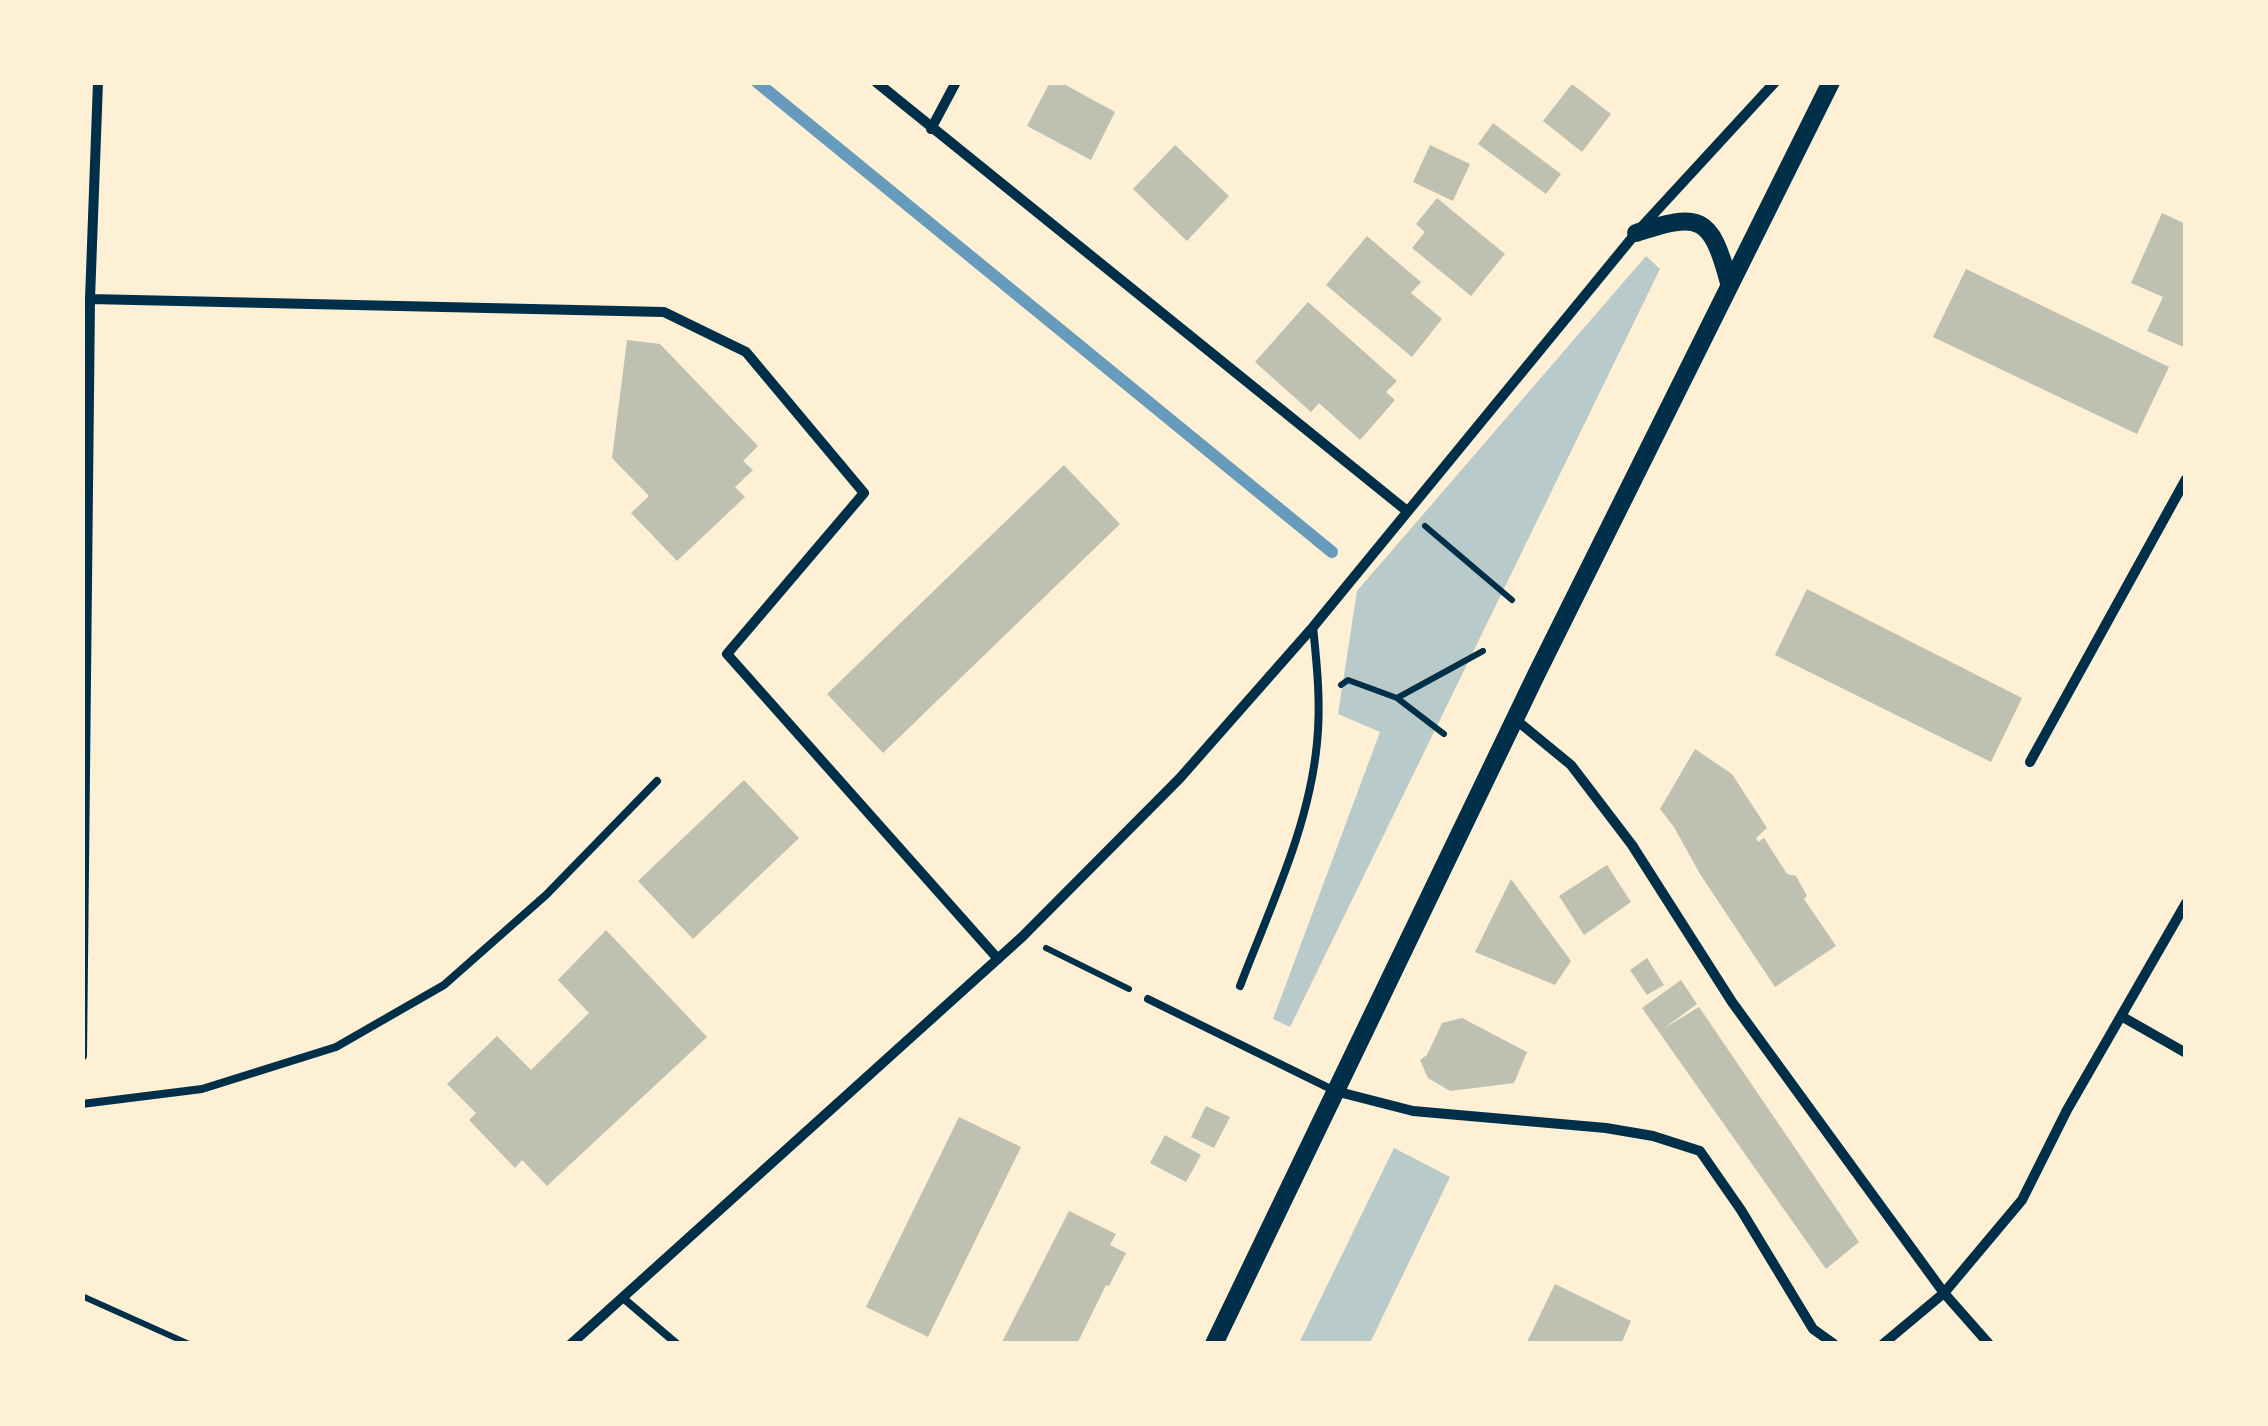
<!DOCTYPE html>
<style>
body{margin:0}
#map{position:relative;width:2268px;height:1426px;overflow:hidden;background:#fdf0d5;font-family:Barlow,sans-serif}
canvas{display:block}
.frame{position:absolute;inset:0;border:85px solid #fdf0d5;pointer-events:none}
</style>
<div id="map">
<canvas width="2268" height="1426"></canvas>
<div class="frame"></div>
</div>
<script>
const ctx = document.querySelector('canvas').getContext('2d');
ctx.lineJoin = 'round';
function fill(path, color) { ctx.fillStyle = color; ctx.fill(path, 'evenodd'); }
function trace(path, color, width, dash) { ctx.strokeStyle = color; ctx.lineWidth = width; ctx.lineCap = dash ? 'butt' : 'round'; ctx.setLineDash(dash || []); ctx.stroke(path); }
const green = new Path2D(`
 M1646,256L1660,269L1290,1027L1273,1019L1380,732L1338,714L1357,591Z
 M1394,1148L1450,1177L1370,1343H1299Z`);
const stream = new Path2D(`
 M757,82L1332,552`);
const building = new Path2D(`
 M1050,82H1060L1115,112L1091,160L1027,126Z
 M1572,84L1611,114L1582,152L1543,121Z
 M1493,123L1561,174L1546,194L1478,144Z
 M1175,145L1229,196L1187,241L1133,189Z
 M1430,145L1470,164L1453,201L1413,182Z
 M1437,198L1505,254L1471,296L1412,248L1425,232L1416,224Z
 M2162,213L2186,224V348L2147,331L2163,297L2131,283Z
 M1367,236L1421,282L1411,293L1442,319L1412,357L1326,285Z
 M1966,269L2169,367L2137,434L1933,337Z
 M1308,302L1397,381L1386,392L1395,400L1360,440L1319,403L1311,412L1255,362Z
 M627,340L660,344L758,446L743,461L753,470L735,487L745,497L677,561L631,513L649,496L612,458Z
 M1064,465L1120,524L883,753L827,694Z
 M1807,589L2022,698L1991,762L1775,655Z
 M1695,749L1732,774L1767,828L1756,838L1758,842L1764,838L1787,874L1796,876L1807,896L1804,899L1836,946L1775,987L1700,874L1674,827L1660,809Z
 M744,780L799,838L693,939L638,881Z
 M1607,865L1631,902L1584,935L1559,896Z
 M1511,879L1571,961L1555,985L1475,952Z
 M606,930L707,1037L547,1186L522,1160L515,1168L469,1120L476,1113L447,1084L497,1036L531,1070L589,1013L558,980Z
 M1647,958L1664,985L1647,995L1630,970Z
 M1681,980L1697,1004L1663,1029L1699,1007L1859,1242L1826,1269L1642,1008Z
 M1462,1018L1527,1052L1514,1083L1450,1091L1428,1078L1420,1060L1427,1055L1442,1023Z
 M1206,1106L1230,1117L1214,1148L1191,1137Z
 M959,1117L1021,1147L928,1337L866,1307Z
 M1165,1135L1201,1155L1186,1182L1150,1163Z
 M1069,1211L1116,1234L1110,1245L1126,1253L1109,1286L1106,1285L1077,1344H1001Z
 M1555,1284L1631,1321L1621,1344H1526Z`);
const path = new Path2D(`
 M1425,526L1512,600
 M1341,685L1348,680L1397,698L1483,651
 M1397,698L1444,734
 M1046,948L1129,989
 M82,1296L189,1344`);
const service = new Path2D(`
 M1240,986C1270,907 1309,828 1317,743C1321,704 1317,665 1313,627
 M1148,999L1335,1091
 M82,1104L202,1089L336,1047L444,985L546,895L657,781
 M623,1298L677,1344`);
const minor = new Path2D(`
 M876,82L1407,511
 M931,129L956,82
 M90,299L664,312L746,352L864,493L727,654L998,959
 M1515,719L1571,765L1632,845L1732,1002L1944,1293L1989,1344
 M2030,762L2186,479
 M2121,1016L2186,1053
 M82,1056L90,299L98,82
 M1335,1091L1413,1111L1606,1128L1653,1136L1700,1151L1741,1210L1813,1329L1834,1344
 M571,1344L1022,937L1180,778L1313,627L1636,233L1775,82
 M1883,1344L1944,1293L2022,1200L2067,1110L2186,903`);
const tertiary = new Path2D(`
 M1636,233C1700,212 1711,215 1729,283
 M1214,1344L1537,673L1831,82`);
fill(green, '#b9caca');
trace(stream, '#669bbc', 12);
fill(building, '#bec0b2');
trace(path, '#003049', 6);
trace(service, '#003049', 8);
trace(minor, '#003049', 10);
trace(tertiary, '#003049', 18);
</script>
